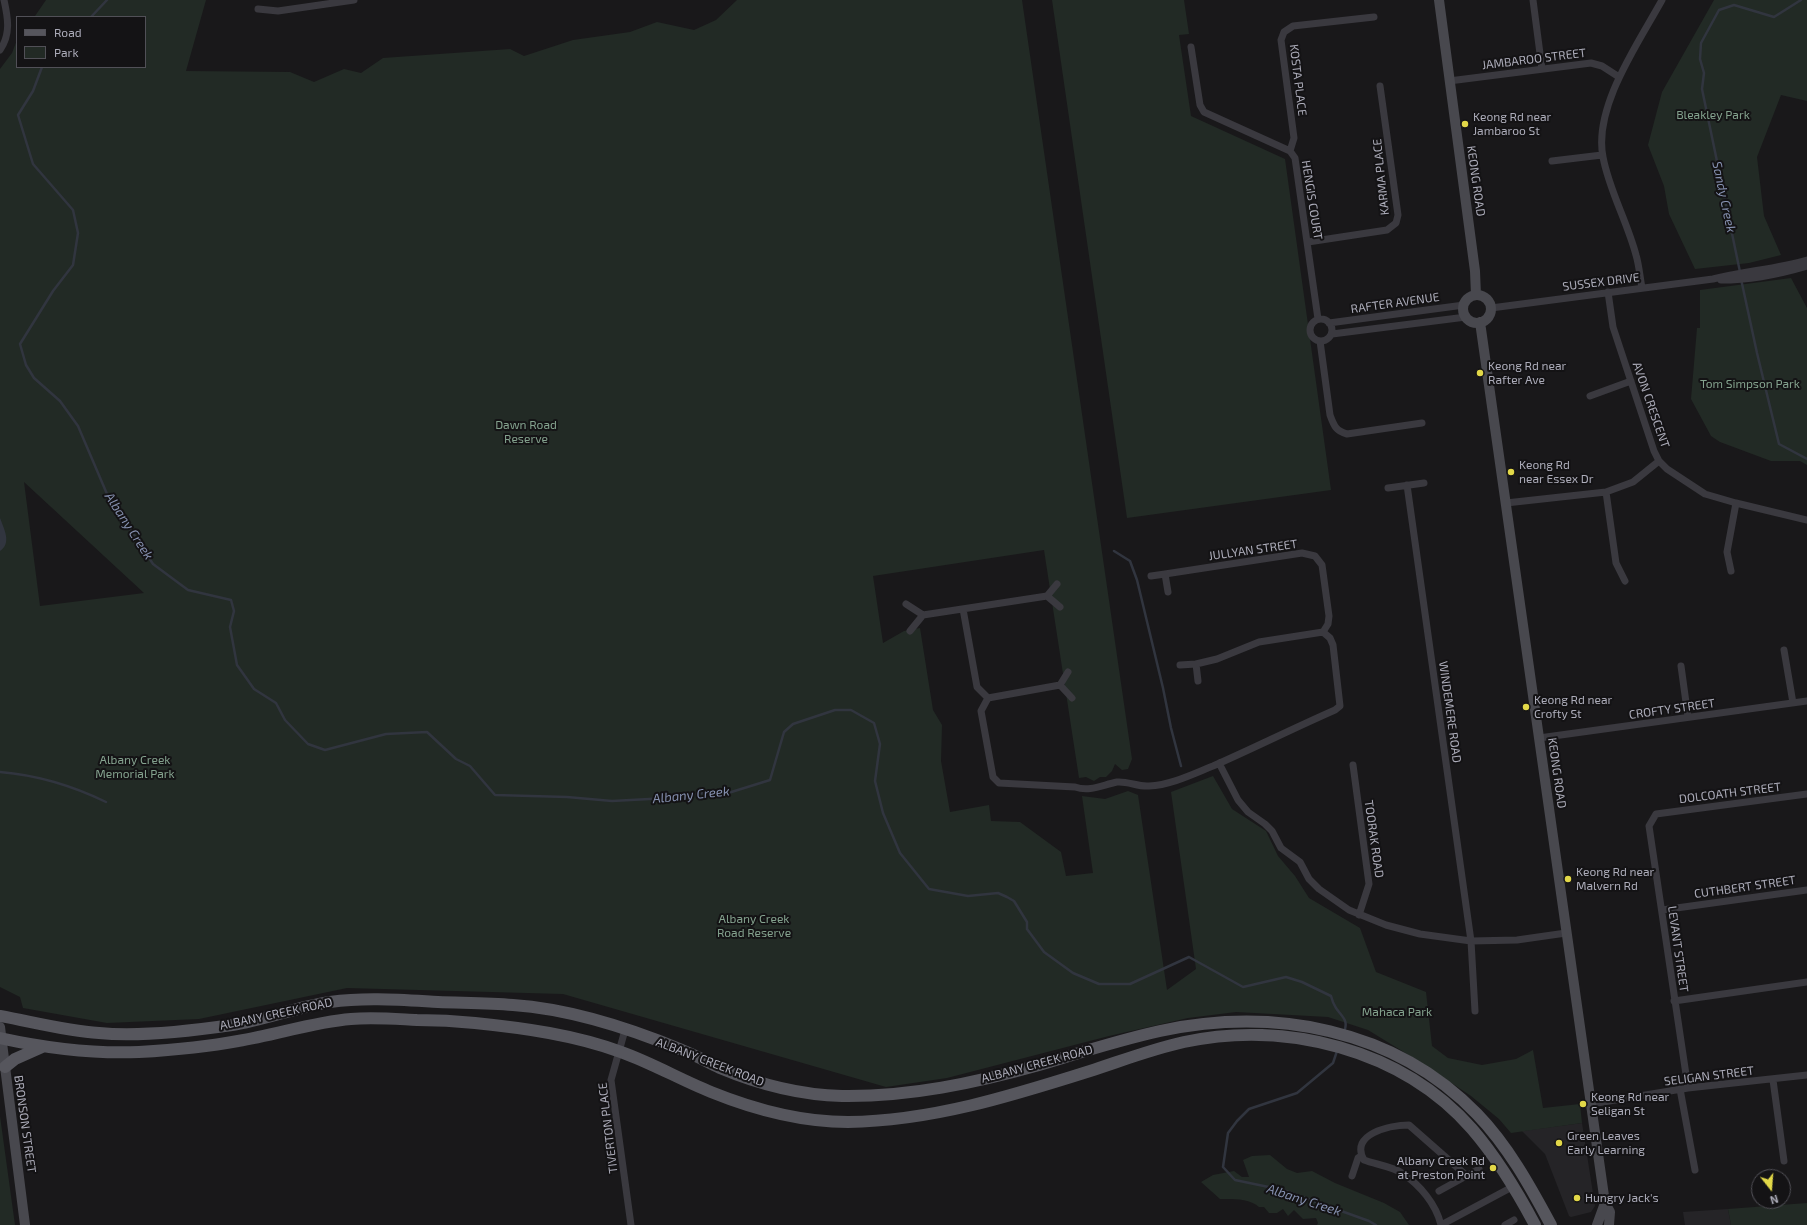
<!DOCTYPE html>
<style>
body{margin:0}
#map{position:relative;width:1807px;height:1225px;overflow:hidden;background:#19181a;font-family:"Exo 2",sans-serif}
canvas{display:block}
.legend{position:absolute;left:16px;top:16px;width:130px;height:52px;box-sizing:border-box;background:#141315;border:1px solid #515057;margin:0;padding:5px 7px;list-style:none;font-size:12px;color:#acacb9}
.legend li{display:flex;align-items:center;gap:8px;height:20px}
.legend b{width:20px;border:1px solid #515057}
.north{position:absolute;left:1751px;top:1169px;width:40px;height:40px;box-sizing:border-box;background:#141315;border:1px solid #515057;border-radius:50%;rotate:163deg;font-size:11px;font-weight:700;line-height:16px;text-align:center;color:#acacb9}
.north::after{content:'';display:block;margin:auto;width:14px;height:18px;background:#e2d848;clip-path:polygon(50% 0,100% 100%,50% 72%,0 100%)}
</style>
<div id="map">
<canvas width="1807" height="1225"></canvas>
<ul class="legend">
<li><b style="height:5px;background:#56565d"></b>Road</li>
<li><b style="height:11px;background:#222a25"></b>Park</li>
</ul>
<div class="north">N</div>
</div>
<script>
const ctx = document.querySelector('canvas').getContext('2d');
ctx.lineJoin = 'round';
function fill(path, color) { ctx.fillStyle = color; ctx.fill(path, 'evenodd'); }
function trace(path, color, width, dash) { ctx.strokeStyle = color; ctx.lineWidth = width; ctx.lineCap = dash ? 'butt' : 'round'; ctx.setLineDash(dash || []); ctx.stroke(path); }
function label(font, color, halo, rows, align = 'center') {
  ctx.font = font + ' "Exo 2",sans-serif'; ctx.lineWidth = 4; ctx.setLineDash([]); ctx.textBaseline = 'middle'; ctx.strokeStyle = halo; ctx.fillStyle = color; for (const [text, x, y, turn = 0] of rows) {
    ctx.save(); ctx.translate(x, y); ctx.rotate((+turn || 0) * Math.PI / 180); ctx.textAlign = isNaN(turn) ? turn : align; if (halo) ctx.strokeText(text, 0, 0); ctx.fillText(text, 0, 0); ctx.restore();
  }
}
const built = new Path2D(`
 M1582,1123L1595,1206L1591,1212L1571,1217L1569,1216L1545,1154L1522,1131Z
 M1728,1209L1731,1225H1685L1683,1212Z`);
const green = new Path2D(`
 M46,0H206L186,71L290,72L314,82L344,69L361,73L383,58L510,49L524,56L573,40L630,32L657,22L694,30L716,20L737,0H1022L1132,759L1128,769L1122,770L1115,764L1112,771L1106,777H1100L1094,781L1086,777L1079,778L1044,550L873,576L883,643L904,631L920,628L933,710L942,725L941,761L950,812L989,805L991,821L1020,822L1061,852L1066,876L1093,873L1082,796L1105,799L1128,791L1138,795L1167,990L1196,969L1171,792L1213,776L1232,809L1266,831L1278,856L1295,876L1309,898L1360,928L1376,972L1426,992L1432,1046L1448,1058L1482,1065L1516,1059L1533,1050L1543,1108L1580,1104L1582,1123L1511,1133L1499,1119L1471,1096L1420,1062L1368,1030L1328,1017L1236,1012L1188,1018L1109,1036L947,1078L886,1087L563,994L347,988L199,1019L107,1023L23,1008L20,997L0,987V69L12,53L17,40V67H145V17H20L35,16ZM24,482L144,593L40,606Z
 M1052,0H1184L1189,34L1179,35L1191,116L1285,159L1331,490L1127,518Z
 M1714,0H1807V101L1781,95L1757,157L1764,216L1781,255L1749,263L1695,269L1669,214L1664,186L1648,145L1662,92Z
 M1791,278L1807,308V465L1800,461H1771L1720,442L1711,436L1691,399L1697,328H1700V290Z
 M0,1116L15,1225H0Z
 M1270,1155L1287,1169L1297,1173L1312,1171L1335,1183L1384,1203L1400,1212L1409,1225H1317L1318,1223L1316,1218L1303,1219L1294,1210L1288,1216L1283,1209L1277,1213H1269L1264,1207H1259C1249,1198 1232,1199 1220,1199L1201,1182L1213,1175L1234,1171L1242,1177H1249L1243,1160L1252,1156Z
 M1807,1203V1225H1731L1728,1209Z`);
const water = new Path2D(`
 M0,518C4,529 12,543 0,551Z`);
const stream = new Path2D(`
 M91,17L107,0
 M42,67L33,91L18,115L33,164L73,210L78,233L73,265L53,291L20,344L26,365L34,378L60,401L78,426L107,494L153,564L188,590L231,600L234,611L230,627L237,665L254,689L276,703L285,720L308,744L325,750L386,734L427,732L456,759L470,766L495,795L567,797L612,801L668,798L702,793L725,794L770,780L784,732L793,724L835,710H851L874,723L880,744L875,781L883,813L900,853L929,889L968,896L998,893L1007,897L1014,901L1027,922V929L1044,952L1073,973L1099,984H1130L1189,957L1243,987L1286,977L1302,982L1331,996C1332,1000 1334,1005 1336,1008C1342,1017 1349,1020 1344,1032
 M1740,272L1702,89L1704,73L1700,59L1701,43L1719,10L1734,5L1774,17L1801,0
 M1741,279L1757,353L1779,444L1807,459
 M1114,551L1130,561L1137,580L1163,688L1171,728L1181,766
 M0,772C36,775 73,786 106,802
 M1337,1051L1333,1063L1297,1093L1249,1109L1237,1121L1228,1133L1223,1167L1235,1180L1283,1190L1369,1221L1376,1225`);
const street = new Path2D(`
 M1533,0L1542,69
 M258,9L278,11L354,0
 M1191,47L1200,105L1204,112L1290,151L1295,158L1318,319
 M0,50C11,34 8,18 4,0
 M1449,81L1591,63L1602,66L1619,77
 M1290,151L1294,138L1281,40L1284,32L1293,26L1374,17
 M1552,161L1602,155
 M1308,242L1387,230L1396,223L1398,215L1380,86
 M1721,280C1750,280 1780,274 1807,266
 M1642,288C1640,277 1639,265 1636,255C1627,221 1609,190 1603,157C1593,107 1639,42 1662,0
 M1608,292L1613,327L1654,451L1659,461L1667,469L1705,494L1736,503L1807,520
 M1491,308L1713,279C1744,271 1776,269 1807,260
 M1310 330a11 11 0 1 1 22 0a11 11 0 1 1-22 0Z
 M1329,323L1464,305
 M1332,334L1466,317
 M1320,341L1330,415C1334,426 1336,431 1347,434L1422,423
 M1590,396L1631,381
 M1407,485L1471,941L1475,1011
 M1388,488L1424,483
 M1606,492L1616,563L1625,581
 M1506,503L1606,492L1633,482L1659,461
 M1731,571L1727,552L1736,503
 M1151,576L1165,574L1168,592
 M1057,584L1047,596L1060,607
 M906,604L923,615L910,631
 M963,609L977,687L988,698L981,711L993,777L999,783L1075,787C1090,792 1102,785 1117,782C1128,781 1138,787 1149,786C1171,785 1193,774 1213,766C1254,748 1294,728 1335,710L1340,706L1333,645L1330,638L1323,632L1328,624L1329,616L1322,565L1315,556L1302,553L1165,574
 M923,615L1047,596
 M1784,650L1793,703
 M1196,664L1217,659L1259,642L1323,632
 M1180,665L1196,664L1198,681
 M1681,666L1688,717
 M1068,672L1060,685L1072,698
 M988,698L1060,685
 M1539,738L1807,701
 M1219,763L1238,800L1248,812L1265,824L1272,831L1281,848L1300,862L1309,879L1319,889L1349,910L1386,925L1420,934L1471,941L1517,940L1566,933
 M1353,765L1369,884L1359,915
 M1662,910L1807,890
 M1674,1001L1807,982
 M625,1030L611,1080L631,1225
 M1773,1080L1784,1161
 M1688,1088L1649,826L1656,814L1807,794
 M1680,1089L1695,1170
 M1591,1104L1688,1088L1807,1075
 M1352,1176L1358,1158L1361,1156
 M1439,1191L1479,1169
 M1441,1225C1436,1204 1420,1185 1402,1173C1394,1167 1374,1164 1364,1160C1349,1134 1390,1125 1409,1125L1467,1176
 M1441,1225L1514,1186
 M1505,1225L1514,1220`);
const secondary = new Path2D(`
 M1439,0L1475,271L1476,295
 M1463 309a14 14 0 1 1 28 0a14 14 0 1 1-28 0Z
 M1480,322L1605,1203L1610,1212L1609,1225
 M0,1027L25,1225
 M1597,1225L1605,1203`);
const primary = new Path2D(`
 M0,1016C33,1022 66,1031 99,1033C139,1037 191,1031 232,1025C265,1020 296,1007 330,1002C366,997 402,1000 438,1002C463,1003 488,1003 513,1005C571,1009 629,1028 682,1050C695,1055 707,1062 720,1068C758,1084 801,1095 842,1096C909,1097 975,1083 1039,1065C1079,1053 1119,1040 1160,1031C1273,1007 1394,1028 1477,1114C1508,1146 1530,1186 1551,1225
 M0,1038C46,1048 92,1054 139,1052C172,1050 206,1047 238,1041C276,1035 313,1022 351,1019C373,1017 396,1019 417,1020C437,1020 456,1021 475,1023C524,1028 575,1035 621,1052C652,1063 681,1080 711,1092C753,1109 802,1122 848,1122C931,1121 1011,1096 1090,1071C1121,1061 1152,1049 1184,1042C1285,1020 1402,1049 1472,1129C1497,1158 1517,1191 1535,1225
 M5,1067L15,1059L42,1047`);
const markers = [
 [1465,124,4,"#e2d848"],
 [1480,373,4,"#e2d848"],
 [1511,472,4,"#e2d848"],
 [1526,707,4,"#e2d848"],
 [1568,879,4,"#e2d848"],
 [1583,1104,4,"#e2d848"],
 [1559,1143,4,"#e2d848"],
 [1493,1168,4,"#e2d848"],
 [1577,1198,4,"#e2d848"]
];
const streetNames = [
 ["JAMBAROO STREET",1534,59,-7],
 ["KOSTA PLACE",1298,80,83],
 ["KARMA PLACE",1381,177,-96],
 ["KEONG ROAD",1476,181,82],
 ["HENGIS COURT",1312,200,81],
 ["SUSSEX DRIVE",1601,282,-7],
 ["RAFTER AVENUE",1395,303,-8],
 ["AVON CRESCENT",1651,405,71],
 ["JULLYAN STREET",1253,550,-8],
 ["CROFTY STREET",1672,709,-8],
 ["WINDEMERE ROAD",1450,712,82],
 ["KEONG ROAD",1557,773,82],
 ["DOLCOATH STREET",1730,793,-7],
 ["TOORAK ROAD",1374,839,82],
 ["CUTHBERT STREET",1745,887,-8],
 ["LEVANT STREET",1678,949,82],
 ["ALBANY CREEK ROAD",276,1014,-12],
 ["ALBANY CREEK ROAD",710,1062,21],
 ["ALBANY CREEK ROAD",1037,1064,-15],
 ["SELIGAN STREET",1709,1076,-7],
 ["BRONSON STREET",25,1124,82],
 ["TIVERTON PLACE",608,1128,-97]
];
const parkNames = [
 ["Bleakley Park",1713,115],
 ["Tom Simpson Park",1750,384],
 ["Dawn Road",526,425],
 ["Reserve",526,439],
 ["Albany Creek",135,760],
 ["Memorial Park",135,774],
 ["Albany Creek",754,919],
 ["Road Reserve",754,933],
 ["Mahaca Park",1397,1012]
];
const poiNames = [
 ["Keong Rd near",1473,117],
 ["Jambaroo St",1473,131],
 ["Keong Rd near",1488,366],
 ["Rafter Ave",1488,380],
 ["Keong Rd",1519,465],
 ["near Essex Dr",1519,479],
 ["Keong Rd near",1534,700],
 ["Crofty St",1534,714],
 ["Keong Rd near",1576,872],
 ["Malvern Rd",1576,886],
 ["Keong Rd near",1591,1097],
 ["Seligan St",1591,1111],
 ["Green Leaves",1567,1136],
 ["Early Learning",1567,1150],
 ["Albany Creek Rd",1485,1161,"right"],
 ["at Preston Point",1485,1175,"right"],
 ["Hungry Jack's",1585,1198]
];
const waterNames = [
 ["Sandy Creek",1724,197,78],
 ["Albany Creek",129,526,57],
 ["Albany Creek",691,795,-6],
 ["Albany Creek",1304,1200,18]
];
fill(built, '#252427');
fill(green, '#222a25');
fill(water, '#31353f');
trace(stream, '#31353f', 2.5);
trace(street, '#3a393f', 7);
trace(secondary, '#48484e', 10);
trace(primary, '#56565d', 12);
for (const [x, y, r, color] of markers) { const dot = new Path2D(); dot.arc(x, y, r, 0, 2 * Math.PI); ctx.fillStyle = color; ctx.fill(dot); trace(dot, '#141315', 1.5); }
label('12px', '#acacb9', '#141315', streetNames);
label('12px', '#84a28e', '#141315', parkNames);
label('12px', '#acacb9', '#141315', poiNames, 'left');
label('italic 13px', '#8691b0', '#141315', waterNames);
</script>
